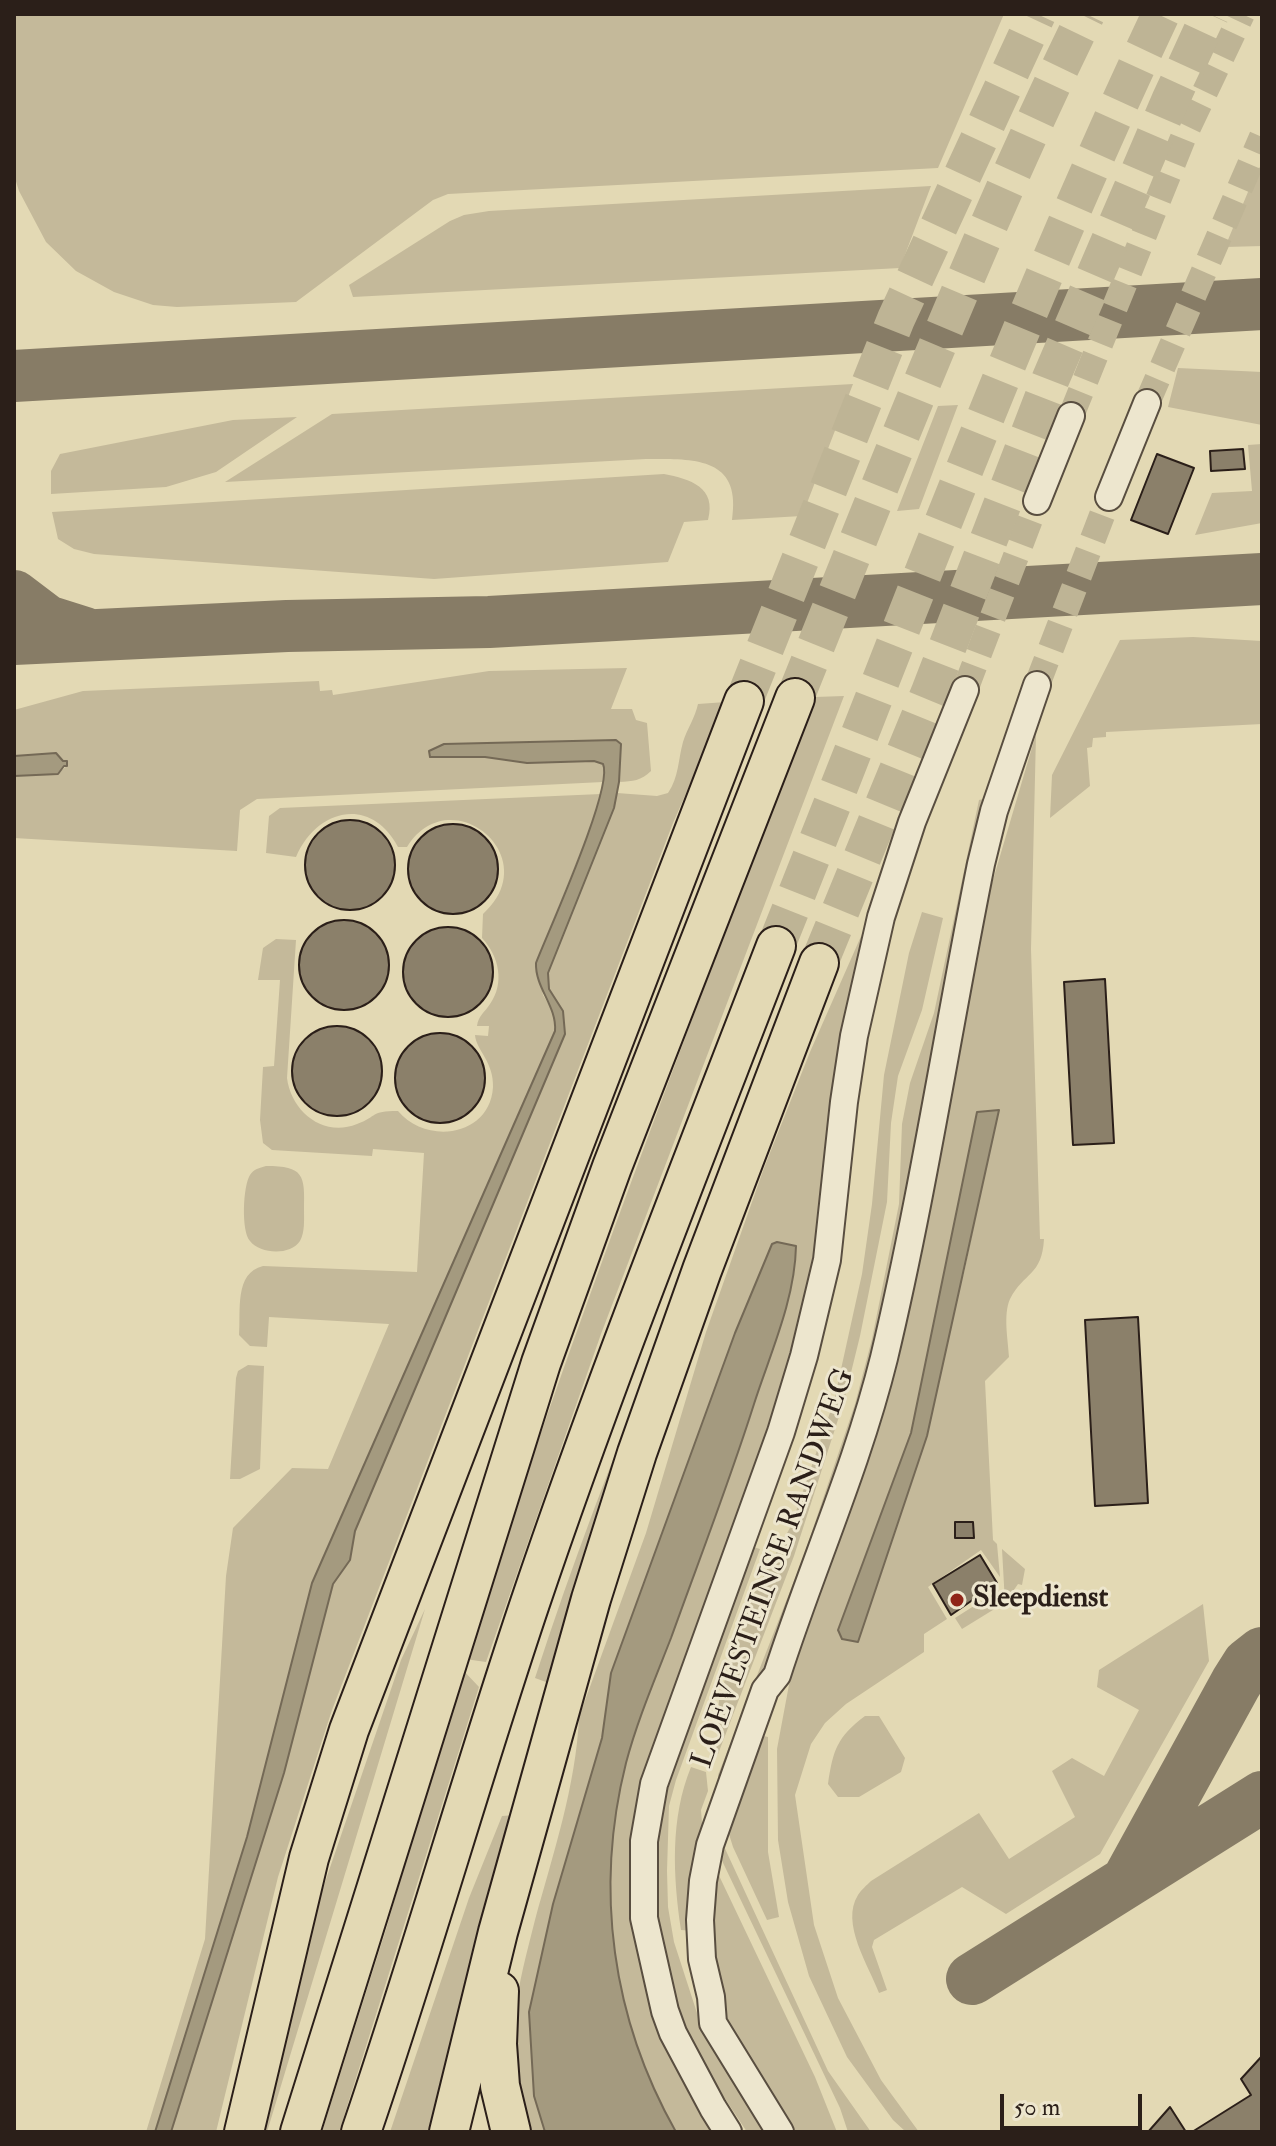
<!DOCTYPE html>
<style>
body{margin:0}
#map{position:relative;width:1276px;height:2146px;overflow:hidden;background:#e3d9b4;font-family:"IM FELL Double Pica",serif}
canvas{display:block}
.frame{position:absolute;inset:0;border:16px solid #2b1f19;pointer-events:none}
.scale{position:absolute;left:1000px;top:2094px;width:142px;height:36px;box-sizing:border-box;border:4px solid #2b1f19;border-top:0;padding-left:10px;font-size:24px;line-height:28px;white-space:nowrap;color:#2b1f19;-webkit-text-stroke:6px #ede6ce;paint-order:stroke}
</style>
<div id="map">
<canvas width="1276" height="2146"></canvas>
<div class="frame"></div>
<div class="scale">50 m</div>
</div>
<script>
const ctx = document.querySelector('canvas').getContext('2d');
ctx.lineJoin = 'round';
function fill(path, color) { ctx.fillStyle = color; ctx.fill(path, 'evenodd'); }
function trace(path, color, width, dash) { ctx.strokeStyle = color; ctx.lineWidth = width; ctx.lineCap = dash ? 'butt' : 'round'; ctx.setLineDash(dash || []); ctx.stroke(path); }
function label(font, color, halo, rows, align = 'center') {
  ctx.font = font + ' "IM FELL Double Pica",serif'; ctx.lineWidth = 6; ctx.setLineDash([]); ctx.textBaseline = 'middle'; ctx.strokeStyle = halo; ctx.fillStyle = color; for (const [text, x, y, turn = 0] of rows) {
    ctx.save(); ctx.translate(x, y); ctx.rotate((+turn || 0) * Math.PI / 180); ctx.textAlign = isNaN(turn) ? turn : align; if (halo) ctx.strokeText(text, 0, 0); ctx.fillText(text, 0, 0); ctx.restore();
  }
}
const green = new Path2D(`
 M14,14H1004L938,168L448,194L433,200L296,302L177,307L153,305L114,292L76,271L46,242L19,191L14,175Z
 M1262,167V246L1225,247L1258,168Z
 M931,186L900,268L353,297L349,285L450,221L464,215L489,211Z
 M1178,368L1262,372V425L1168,407Z
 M853,384L802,516L732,520C742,456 693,459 646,459L225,482L332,414Z
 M958,405L919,509L897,511L938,406Z
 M297,417L216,472L166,487L51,494V471L60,454L233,420Z
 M1262,444V523L1195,535L1212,493L1252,491L1248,445Z
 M664,474C690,479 717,487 708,520L684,522L668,562L434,579L94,554L74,549L58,539L52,512Z
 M1193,637L1262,641V724L1106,732V737L1093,738L1092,747L1087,748L1090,786L1050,818L1052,775L1120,640Z
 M627,668L611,709H632L636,720L647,723L651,771C641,781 633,781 619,782L621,744H444L430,751V757H485L527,763L594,761L603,764L606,771L603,782L257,799L240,810L237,851L14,838V776L57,774L67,766L56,753L14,756V710L83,691L319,681L320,691L332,690L333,695L489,671Z
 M844,696L601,1334L486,1662L465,1659C570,1334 693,1016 815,697Z
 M726,702L673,823L332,1710L278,1877L216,2132H171L284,1773L333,1584L350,1560L355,1531L563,1011L549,989L548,973L614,808L617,793L657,796L668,793C679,777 678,760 683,742C687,729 695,718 698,704Z
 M1036,734L1031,949L1040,1239H1044C1042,1276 1024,1272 1010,1299C1003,1315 1008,1339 1009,1357L985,1381L993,1540L997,1544L1000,1577L981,1550L928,1587L947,1619L924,1634V1652L846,1704L825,1723L811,1744L795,1795L814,1925L838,1998L881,2080L919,2132H906L893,2120L847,2057L809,1976L788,1902L778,1840L777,1749L794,1658L990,890ZM998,1110L964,1273L842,1639L838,1630L911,1433L977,1113Z
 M601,794L599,807L536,963L543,995L554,1013L555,1031L312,1583L247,1837L155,2132H146L205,1939L226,1576L233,1528L292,1468L328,1469L389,1324L269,1317L267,1347L250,1346L239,1335C241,1311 234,1273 263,1266L417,1272L424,1153L373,1149L372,1156L272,1150L263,1143L260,1120L263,1067L274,1066L280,980H258L263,948L276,939L296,940L287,1078C291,1111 323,1138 357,1124C379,1116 369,1111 398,1111C426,1145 490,1137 493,1087C494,1062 476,1050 475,1035L488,1036L489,1026H477C478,1016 485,1012 490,1004C505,983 499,956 482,938L483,914C547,857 450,778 407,847H398C371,796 317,808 296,857L266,853L269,816L280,808Z
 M983,799L907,1204L873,1361L809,1558L719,1794L718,1775L803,1558L855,1404L872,1339L899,1204L902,1124L910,1083L934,1013L979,800Z
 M922,912L943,918L922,1010L898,1076L891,1123L887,1202L860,1336L844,1401L794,1556L718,1754L716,1753L719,1700L735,1645L754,1593L791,1526L834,1401L862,1274L872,1204L884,1075L909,953Z
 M862,934L836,1074L818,1243L807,1300L773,1426L648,1769L658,2024C672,2064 689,2097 712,2132H676C611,2018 594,1890 626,1764C637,1721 655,1679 671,1638C699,1560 729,1483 754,1404C770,1354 795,1300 796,1247L633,1612L611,1673L602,1738L553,1904L529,2012L534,2096L545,2132H525C516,2096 512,2054 515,2016C518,1984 527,1952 535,1920C553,1854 576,1786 579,1717L646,1533L706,1332L764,1168L810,1052Z
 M266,1166C304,1166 305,1175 304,1210C304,1220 305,1232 300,1241C290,1256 260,1254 250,1241C241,1231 243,1186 250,1175C254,1169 259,1168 266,1166Z
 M660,1343L554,1685L535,1678C572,1564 614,1453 660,1343Z
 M248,1365L264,1366L260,1469L240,1479H230L236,1378L238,1371Z
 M750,1546L760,1549L676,1780L669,1806L667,1871L668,1907L674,1942L697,2013L713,2047L768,2132H747L695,2053L680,2019L667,1980L655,1907L656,1832L668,1777Z
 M1002,1549L1025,1569L1022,1585L1018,1584L1005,1603Z
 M999,1590L1001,1605L962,1629L955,1618Z
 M1203,1604L1209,1661L1100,1854L1006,1914L962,1887L874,1940L872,1947L887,1990L879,1993C869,1966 840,1923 858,1895C861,1890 867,1885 871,1881L979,1813L1009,1859L1075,1817L1052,1771L1072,1758L1104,1776L1139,1710L1097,1687L1099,1670Z
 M425,1609L267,2132H261L322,1891L401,1660Z
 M462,1669L479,1687L340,2129L339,2132H322L387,1926Z
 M865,1716H879L905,1758L901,1772L859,1797H838L828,1784C833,1750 837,1737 865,1716Z
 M754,1734L768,1737V1852L779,1917L767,1920L733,1847L724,1818Z
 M691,1767L706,1772L708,1791L701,1810L703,1836L696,1931L681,1930C673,1876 670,1818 691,1767Z
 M516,1815L436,2132H390L469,1898L502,1816Z
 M721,1840L828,2071L871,2132H848L840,2108L715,1846Z
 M713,1863L815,2077L837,2132H789L720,2011L710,1972Z`);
const water = new Path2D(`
 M616,740L621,744L619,782L614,808L548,973L549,989L563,1011L565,1034L355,1531L350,1560L333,1584L284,1773L171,2132H155L247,1837L312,1583L555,1031C557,1006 535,988 536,963C548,932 614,787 603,764L594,761L527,763L485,757H430L429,751L444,744Z
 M56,753L63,761H67V766H64L58,774L14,776V756Z
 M999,1110L927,1436L858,1642L842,1639L838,1630L911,1433L977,1112Z
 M777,1242L796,1246C795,1300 770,1354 754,1404C729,1483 699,1560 671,1638C655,1679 637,1721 626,1763C594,1890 612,2019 676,2132H545L534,2096L529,2012L553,1904L602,1738L611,1673L735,1333L772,1244Z`);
const taxiway = new Path2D(`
 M14,376L1262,304
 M14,596L47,621L85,633
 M14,639L287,626L489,622L1262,579
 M1130,1876L1236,1683L1248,1664L1262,1653
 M972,1979L1262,1797`);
const building = new Path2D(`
 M1243,449L1245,469L1211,471L1210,451Z
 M1157,454L1194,468L1168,534L1131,520Z
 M305 865a45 45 0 1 1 90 0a45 45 0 1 1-90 0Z
 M408 869a45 45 0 1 1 90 0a45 45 0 1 1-90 0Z
 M299 965a45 45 0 1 1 90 0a45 45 0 1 1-90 0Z
 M403 972a45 45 0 1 1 90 0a45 45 0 1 1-90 0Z
 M1105,979L1114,1143L1073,1145L1064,982Z
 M292 1071a45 45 0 1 1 90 0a45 45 0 1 1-90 0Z
 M395 1078a45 45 0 1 1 90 0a45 45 0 1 1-90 0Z
 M1138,1317L1148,1503L1095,1506L1085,1320Z
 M955,1522H973L974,1538H955Z
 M980,1555L997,1583L951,1615L933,1584Z
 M1262,2056V2132H1192L1251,2095L1241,2079Z
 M1170,2107L1186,2132H1148Z`);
const minorTunnel = new Path2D(`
 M1147,403L1262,137
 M1071,416L1183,138L1242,14
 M1037,685L1109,497
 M965,690L1037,501`);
const highwayTunnel = new Path2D(`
 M795,698C887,469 977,236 1086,14
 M744,701L896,319L1037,14
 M776,946C901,634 1017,318 1161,14
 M819,963L930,692L1051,378L1170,101L1210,14`);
const minor = new Path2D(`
 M1109,497L1147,403
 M1037,501L1071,416
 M728,2132L713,2108L673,2033L665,2011L644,1918V1841L654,1784L781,1432L804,1356L827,1260L844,1102L854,1036L881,917L912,822L965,690
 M780,2132L713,2023L711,1997L702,1959L700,1920L703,1881L710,1845L765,1690L777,1675C811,1569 857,1467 884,1358C923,1195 948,1028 981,864L994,811L1037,685`);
const highway = new Path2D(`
 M499,1991L497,2044L500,2086L511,2132
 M244,2132L309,1858L349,1730L744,701
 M300,2132L541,1363L612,1167L795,698
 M361,2132C421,1957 471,1778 530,1603C605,1381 692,1164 776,946
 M449,2132L498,1932L591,1599L637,1453L702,1270L819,963`);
const markers = [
 [957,1600,8,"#8f2418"]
];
const streetNames = [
 ["LOEVESTEINSE RANDWEG",775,1569,-70]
];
const poiNames = [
 ["Sleepdienst",973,1600]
];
fill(green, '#c4b99a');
fill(water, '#a49a7f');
trace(water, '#746956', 2);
trace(taxiway, '#877c66', 52);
fill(building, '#8b806a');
trace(building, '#2b1f19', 2);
trace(minorTunnel, '#beb495', 26, [26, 13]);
trace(highwayTunnel, '#beb495', 38, [38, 19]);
trace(minor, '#594e40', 30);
trace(highway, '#2b1f19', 42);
trace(minor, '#ede6ce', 26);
trace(highway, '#e3d9b4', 38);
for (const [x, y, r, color] of markers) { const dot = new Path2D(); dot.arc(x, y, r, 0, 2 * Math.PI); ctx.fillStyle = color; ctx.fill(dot); trace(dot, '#ede6ce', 3); }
label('30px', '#2b1f19', '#ede6ce', streetNames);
label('bold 30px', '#2b1f19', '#ede6ce', poiNames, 'left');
</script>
